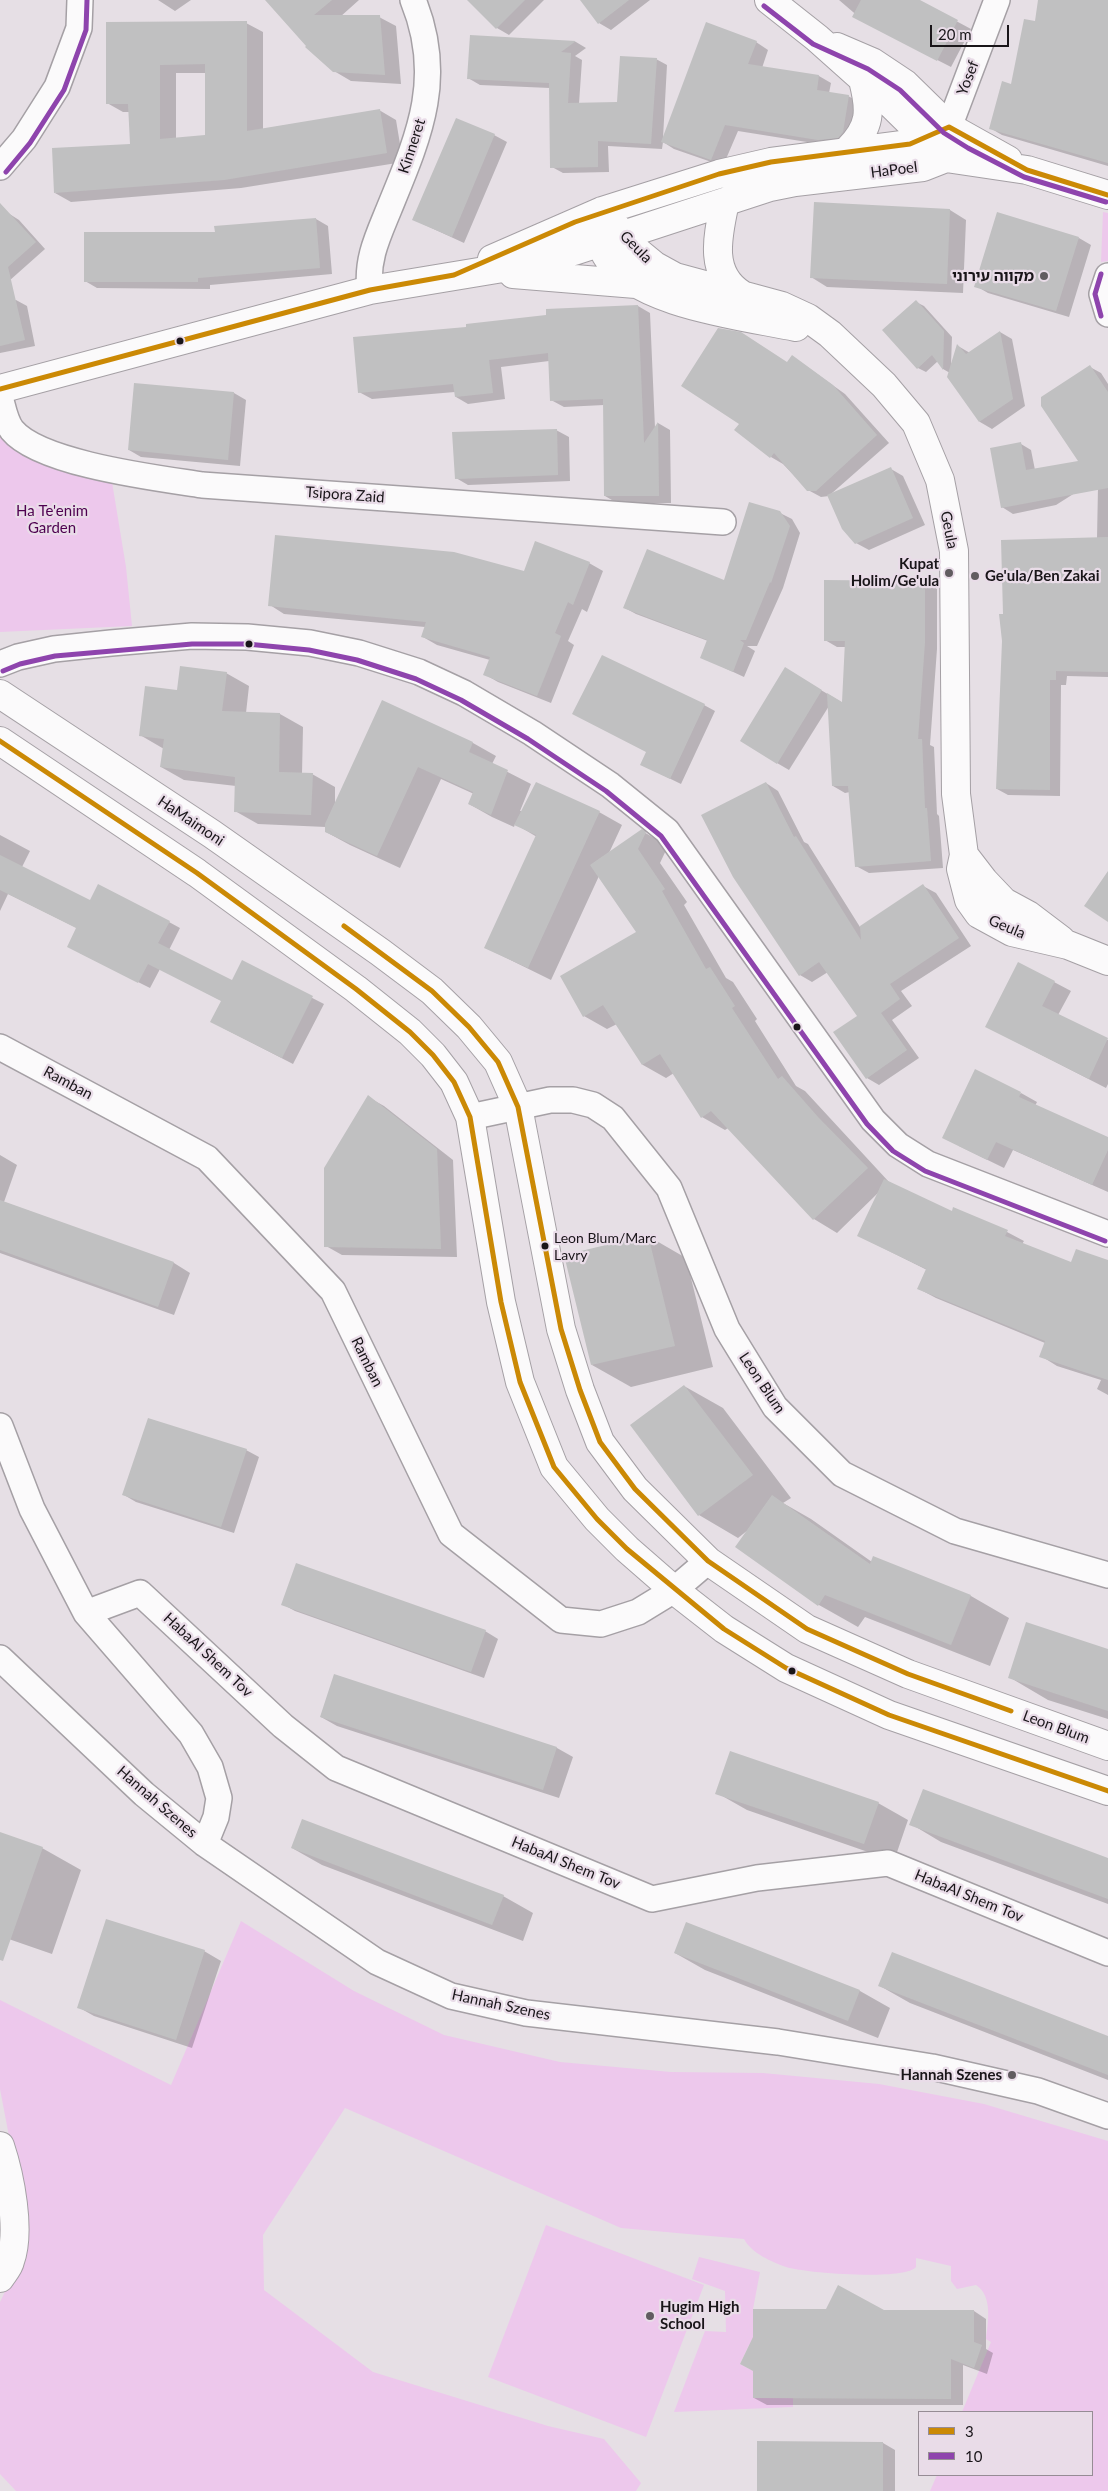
<!DOCTYPE html>
<meta charset="utf-8">
<style>
body{margin:0}
#map{position:relative;width:1108px;height:2491px;overflow:hidden;background:#e6dfe5;font-family:Lato,sans-serif}
canvas{display:block}
.legend{position:absolute;left:918px;top:2411px;width:175px;height:65px;box-sizing:border-box;background:#e9dce8;border:1px solid #968c95;margin:0;padding:6px 9px;list-style:none;font-size:15px;color:#191519}
.legend li{display:flex;align-items:center;gap:10px;height:25px}
.legend b{width:25px;border:1px solid #968c95}
.scale{position:absolute;left:930px;top:25px;width:79px;height:22px;box-sizing:border-box;border:2px solid #191519;border-top:0;padding-left:6px;font-size:15px;line-height:18px;white-space:nowrap;color:#191519;-webkit-text-stroke:4px #e9dce8;paint-order:stroke}
</style>
<div id="map">
<canvas width="1108" height="2491"></canvas>
<ul class="legend">
<li><b style="height:6px;background:#cb8905"></b>3</li>
<li><b style="height:6px;background:#8e44ad"></b>10</li>
</ul>
<div class="scale">20 m</div>
</div>
<script>
const ctx = document.querySelector('canvas').getContext('2d');
ctx.lineJoin = 'round';
function fill(path, color) { ctx.fillStyle = color; ctx.fill(path, 'evenodd'); }
function trace(path, color, width, dash) { ctx.strokeStyle = color; ctx.lineWidth = width; ctx.lineCap = dash ? 'butt' : 'round'; ctx.setLineDash(dash || []); ctx.stroke(path); }
function label(font, color, halo, rows, align = 'center') {
  ctx.font = font + ' Lato,"Noto Sans Hebrew",sans-serif'; ctx.lineWidth = 4.5; ctx.setLineDash([]); ctx.textBaseline = 'middle'; ctx.strokeStyle = halo; ctx.fillStyle = color; for (const [text, x, y, turn = 0] of rows) {
    ctx.save(); ctx.translate(x, y); ctx.rotate((+turn || 0) * Math.PI / 180); ctx.textAlign = isNaN(turn) ? turn : align; if (halo) ctx.strokeText(text, 0, 0); ctx.fillText(text, 0, 0); ctx.restore();
  }
}
const green = new Path2D(`
 M1103,212L1108,213V261L1101,262Z
 M0,434C26,467 73,472 112,482L126,567L132,626L0,632Z
 M241,1921L354,1991L444,2035L560,2062L671,2072L763,2073L879,2084L984,2104L1108,2141V2491H930L937,2475H1092V2412H962L991,2342L986,2339C988,2322 993,2296 976,2285L957,2289L951,2281V2266L916,2258V2267C905,2281 804,2273 786,2267C772,2262 751,2253 744,2239L621,2228L345,2108L263,2235L264,2290L373,2372L548,2426L604,2439L641,2483L636,2491H16L0,2474V2302L20,2261L16,2173L0,2089V2000L171,2085Z
 M546,2225L704,2285L646,2437L488,2377Z
 M699,2257L760,2272L753,2309V2347L749,2345L740,2364L753,2371V2398H793V2407L674,2412L705,2331L726,2332L725,2291L692,2279Z`);
const shadow = new Path2D(`
 M158,0H191L175,11Z
 M267,0H359L340,17H379L396,26L401,84L351,81L334,71L308,46Z
 M468,0H544L509,35L497,28Z
 M582,0H650L611,30L599,23Z
 M839,0H917L971,29L951,67L867,24Z
 M1040,0H1108V166L1002,135L990,128L1012,85L1036,23Z
 M107,23H246L263,32V129L379,110L396,120L403,162L241,188L71,202L55,193L132,145L129,112H123L107,103ZM176,73H206L207,136L176,139Z
 M471,37L576,42L586,48L575,56L582,60L579,104L618,103L656,59L667,65L663,138L756,42L768,50L762,68L819,76L831,83L829,93L848,96L861,103L855,139L832,146L738,131L723,166L674,149L663,142L662,149L608,146L609,172L563,173L552,167L550,88L480,85L468,78Z
 M494,135L507,142L464,243L414,220Z
 M815,204L950,210L966,220L963,293L827,287L811,277Z
 M8,213L19,220L45,249L0,289V221Z
 M316,219L328,226L332,274L210,285V289L97,288L85,281L216,234Z
 M1079,238L1091,245L1069,317L988,293L976,286Z
 M16,300L27,306L35,346L0,353V303Z
 M916,302L924,306L952,337L951,365L958,346L970,353L1000,332L1012,339L1025,406L992,429L980,422L950,373L943,369L938,361L926,372L918,368Z
 M638,306L650,313L655,428L658,423L670,430L671,503H617L605,496L604,405L564,407L551,400L549,361L501,367L505,399L468,404L456,397L455,392L372,399L359,392L468,328Z
 M792,356L845,394L889,443L831,494L891,469L903,476L925,525L869,550L856,543L829,496L821,497L808,490L783,464L771,457L787,363Z
 M1090,367L1101,373L1108,384V472L1056,505L1013,514L1002,507L1021,444L1031,450L1035,470L1080,462Z
 M135,384L234,393L246,400L240,466L141,457L129,450Z
 M556,430L569,437L570,481L468,485L456,478Z
 M1098,487H1108V677L1067,676L1066,685H1061L1060,796L1008,795L997,789L1004,615L1097,538Z
 M780,513L792,519L800,533L783,588L757,646H747L755,651L744,677L701,657L708,641L636,614L625,608L725,582Z
 M589,563L603,571L587,612L582,609L568,641L574,645L551,703L498,682L484,674L490,660L437,645L423,637L425,627L284,614L270,605Z
 M826,581L925,582L937,589V649L930,745L934,747L937,814L939,816L943,868L869,873L856,866L850,792L845,793L833,786L829,706L789,770L777,763L785,669L843,703L846,647H837L825,640Z
 M226,673L249,686L246,713L280,714L303,727L302,774H312L335,787V806L382,702L473,743L496,756L492,764L531,784L520,811L599,812L622,825L609,853L642,831L668,846L660,863L687,902L684,905L726,978L733,982L757,1019L755,1021L796,1086L805,1091L889,1182L952,1213L1007,1232L1024,1241L1022,1244L1072,1264L1108,1261V1395L1097,1389L1101,1380L1057,1366L1041,1356L1045,1343L936,1298L919,1289L927,1270L859,1236L879,1192L837,1233L814,1219L728,1128L725,1130L702,1117L674,1073L666,1078L643,1065L617,1024L607,1029L584,1016L638,933L599,876L551,980L486,948L537,837L515,824L514,827L492,817L469,804L474,794L441,779L400,868L350,845L326,832V827L258,824L235,811L236,786L184,780L161,767L164,749L140,735L179,691Z
 M704,705L715,711L681,784L642,765L648,752Z
 M766,783L778,791L804,842L808,844L860,927L923,886L936,893L971,946L901,991L912,1006L892,1020L919,1058L879,1085L867,1078L859,1016L828,972L812,982L800,975Z
 M0,835L30,851L22,867L91,902L169,922L180,928L169,950L232,982L242,962L324,1004L293,1064L223,1028L222,1001L160,969L150,988L80,953L77,928L8,894L0,911Z
 M1054,982L1071,991L1058,1015L1108,1040V1084L1106,1088L987,1027Z
 M1021,1093L1037,1102L1035,1106L1108,1138V1192L1013,1150L1004,1168L959,1146Z
 M368,1097L384,1106L453,1160L457,1257L342,1255L326,1246Z
 M0,1155L17,1165L4,1202L174,1263L190,1273L174,1315L0,1253Z
 M648,1236L686,1258L713,1367L631,1387L592,1365Z
 M684,1386L723,1408L791,1498L783,1503L811,1519L872,1562L874,1558L971,1596L1009,1618L990,1666L865,1617L858,1627L819,1605L737,1547L748,1530L738,1538L699,1515Z
 M246,1450L259,1457L234,1533L136,1502L124,1495Z
 M282,1604L485,1631L498,1639L484,1678L295,1611Z
 M1108,1651V1719L1048,1700L1009,1677Z
 M335,1675L557,1748L573,1757L559,1798L337,1726L321,1717Z
 M717,1793L878,1803L908,1820L894,1861L747,1810Z
 M911,1824L1108,1859V1904L941,1842Z
 M0,1834L42,1848L81,1870L52,1954L0,1936Z
 M292,1848L503,1896L533,1913L523,1941L322,1865Z
 M687,1923L860,1991L890,2008L878,2038L705,1970L675,1953Z
 M204,1951L221,1961L192,2048L94,2016L78,2007Z
 M880,1986L1108,2037V2080L910,2003Z
 M884,2311H974L986,2319V2349L993,2353L987,2374L963,2365V2405H767L754,2398V2371Z
 M883,2443L895,2450V2491H758Z`);
const building = new Path2D(`
 M265,0H332L314,15H380L385,75L333,72L305,47L306,46Z
 M467,0H525L496,29Z
 M580,0H629L598,24Z
 M861,0H920L958,20L937,61L852,17Z
 M1038,0H1108V163L989,129L1002,81L1011,84L1024,19L1035,21Z
 M247,21V131L380,109L387,153L224,180L54,193L52,148L130,144L128,104H106V22ZM205,64V135L160,139V65Z
 M706,22L757,41L748,64L819,75L817,90L849,95L843,132L838,138L818,140L725,125L711,160L661,142Z
 M470,35L576,41L561,52L571,53L568,103L617,102L620,56L657,58L651,144L598,141V167L550,168L549,83L467,79Z
 M456,118L495,134L452,237L412,220Z
 M814,202L950,209L947,284L810,278Z
 M0,203L36,242L8,267L25,340L0,346Z
 M997,212L1079,237L1056,311L974,287Z
 M316,218L320,268L198,278V282H84V232H215L214,226Z
 M916,300L944,331L943,370L932,355L917,369L882,330Z
 M638,305L644,443L658,422L659,496H604L603,399L550,401L548,353L489,360L493,393L455,397L453,384L358,393L353,337L466,327V324L546,315V309Z
 M718,328L741,332L787,362L792,355L833,385L877,435L816,491H807L774,453L770,458L734,430L739,424L681,386Z
 M1000,331L1013,399L979,422L947,377L957,344L966,354Z
 M1090,365L1108,392V488L1001,508L990,448L1021,442L1026,470L1078,461L1041,406V397Z
 M134,383L234,392L228,460L128,450Z
 M557,429L558,475L455,479L452,432Z
 M891,467L913,518L855,544L842,529L827,495Z
 M749,502L780,511L790,526L771,583L770,582L746,640H740L744,643L733,672L700,658L707,640L623,608L647,549L724,580Z
 M275,535L454,552L524,571L535,541L590,562L573,605L568,602L555,633L561,636L537,696L483,675L490,657L421,637L426,622L268,606Z
 M1108,537V672L1056,671V680H1050V790L996,789L1002,641L999,614H1003L1001,540Z
 M824,580L925,581V642L918,739H922L925,808H927L931,861L855,867L848,786H832L827,693L842,702L845,641H824Z
 M602,655L705,704L670,779L640,765L646,752L572,714Z
 M180,666L227,672L222,711L280,713L279,772L313,773L311,815L234,812L235,777L160,767L164,739L139,736L145,686L177,690Z
 M785,667L822,690L777,764L740,741Z
 M382,700L473,742L469,752L508,770L491,815L468,804L473,792L418,767L377,856L325,832V824Z
 M536,782L600,811L528,968L484,948L536,835L514,825Z
 M766,782L794,837L796,836L861,940L860,926L923,884L959,938L890,984L900,999L881,1013L907,1050L866,1079L833,1032L857,1016L819,962L799,976L733,877L701,815Z
 M642,829L646,832L638,849L665,889L662,891L706,969L710,967L735,1006L732,1008L778,1079L782,1076L818,1117L868,1168L813,1220L711,1111L701,1118L660,1054L642,1065L603,1005L583,1017L560,976L636,932L590,865Z
 M0,855L90,900L98,884L170,921L158,943L232,980L242,960L313,996L282,1058L210,1022L221,1001L148,964L138,983L67,947L76,928L0,890Z
 M1108,871V922L1084,906Z
 M1018,962L1055,981L1042,1006L1108,1038L1089,1079L985,1027Z
 M975,1069L1021,1092L1019,1097L1108,1137V1150L1092,1185L996,1142L987,1160L942,1138Z
 M368,1095L437,1149L441,1249L324,1247V1168Z
 M884,1179L952,1211L953,1207L1008,1230L1005,1236L1071,1262L1076,1249L1108,1260V1380L1039,1357L1045,1341L917,1289L926,1269L857,1236Z
 M0,1200L174,1262L158,1307L0,1250Z
 M648,1235L675,1346L591,1365L564,1255Z
 M684,1385L753,1475L698,1516L630,1425Z
 M148,1418L247,1449L221,1527L122,1495Z
 M772,1495L870,1564L873,1556L971,1595L951,1645L825,1595L818,1606L735,1547Z
 M296,1563L486,1630L471,1672L281,1605Z
 M1026,1622L1108,1649V1711L1008,1678Z
 M334,1674L557,1747L543,1790L320,1717Z
 M730,1751L879,1802L864,1844L715,1794Z
 M923,1789L1108,1858V1899L909,1825Z
 M302,1819L504,1895L492,1925L291,1848Z
 M0,1832L43,1847L3,1961L0,1960Z
 M106,1919L205,1950L176,2040L77,2008Z
 M686,1922L860,1990L848,2021L674,1953Z
 M892,1952L1108,2036V2075L878,1986Z
 M838,2285L884,2310H974V2342L982,2345L974,2368L951,2359V2399L753,2398V2371L740,2364L753,2337V2309H826Z
 M757,2441L883,2442V2491H757Z`);
const street = new Path2D(`
 M949,127L997,0
 M0,167L24,139L57,87L79,28L80,0
 M1108,276L1102,294L1108,314
 M370,290C366,260 378,236 389,209C419,136 445,78 413,0
 M0,397C3,407 5,421 12,430C40,464 157,478 202,485L723,522
 M0,664L18,657L54,649L111,643L192,636L247,637L310,643L359,653L419,672L464,693L532,733L610,785L667,831L873,1120L898,1145L928,1164L1108,1234
 M0,1047L207,1158L333,1291L451,1534L561,1620L601,1624L638,1612L674,1590L708,1561
 M470,1117L550,1100H573L593,1105L613,1118L669,1188L727,1329L775,1407L842,1474L955,1531L1108,1575
 M0,1426L32,1509L86,1613L191,1734L210,1767L219,1798L216,1817L205,1844
 M86,1613L140,1593L283,1726L336,1768L652,1899L757,1878L888,1863L1108,1953
 M0,1658L144,1794L205,1844L377,1962L451,1996L526,2013L778,2042L932,2067L1038,2091L1108,2116`);
const secondary = new Path2D(`
 M769,0L817,38L891,104L946,158L1027,170L1108,195
 M837,47L872,62L905,84L949,127L1008,160
 M848,150C871,127 871,111 863,80
 M725,202C718,235 708,273 741,294
 M602,211L638,252L655,266L675,277L782,306L808,318L830,334L884,385L916,423L940,480L954,551L956,794L964,855L961,869L969,900L979,914L1012,932L1068,945L1108,961
 M601,225C601,230 600,236 600,241C600,245 604,250 606,255C633,304 744,316 796,327
 M492,259L602,211L719,174L771,162L910,144L949,127
 M513,274L636,284
 M0,389L370,290L521,265L574,251L770,187L795,182L923,167L946,158
 M0,694L212,834L380,952L432,991L469,1027L498,1062L518,1107L561,1329L580,1390L600,1442L635,1489L708,1561L807,1629L908,1674L1108,1746
 M0,741L197,873L356,989L410,1032L433,1055L454,1082L470,1117L501,1302L520,1382L554,1467L597,1519L627,1549L674,1590L724,1629L786,1668L889,1715L1108,1791
 M964,855L984,881L1004,902L1028,915L1061,940
 M0,2146C10,2176 21,2231 10,2261C9,2267 3,2273 0,2278`);
const bus1 = new Path2D(`
 M0,389L370,290L454,275L575,222L719,174L771,162L910,144L949,127L1027,170L1108,195
 M0,741L197,873L356,989L410,1032L433,1055L454,1082L470,1117L501,1302L520,1382L554,1467L597,1519L627,1549L724,1629L786,1668L889,1715L1108,1791
 M344,926L432,991L469,1027L498,1062L518,1107L561,1329L580,1390L600,1442L635,1489L708,1561L807,1629L908,1674L1011,1711`);
const bus2 = new Path2D(`
 M764,6L813,44L868,69L900,90L944,133L968,148L1024,177L1106,202
 M6,172L30,143L64,90L86,30L87,0
 M1101,316L1095,294L1101,274
 M3,671L20,664L55,656L192,644H247L309,650L357,660L416,679L461,700L528,739L606,791L661,836L867,1124L893,1151L925,1171L1105,1241`);
const markers = [
 [1044,276,5,"#615c60"],
 [180,341,4.5,"#191519"],
 [949,573,5,"#615c60"],
 [975,576,5,"#615c60"],
 [249,644,4.5,"#191519"],
 [797,1027,4.5,"#191519"],
 [545,1246,4.5,"#191519"],
 [792,1671,4.5,"#191519"],
 [1012,2075,5,"#615c60"],
 [650,2316,5,"#615c60"]
];
const busNames = [
 ["Leon Blum/Marc",554,1238],
 ["Lavry",554,1255]
];
const streetNames = [
 ["Yosef",968,78,-69],
 ["Kinneret",412,146,-72],
 ["HaPoel",894,170,-7],
 ["Geula",636,247,45],
 ["Tsipora Zaid",345,495,4],
 ["Geula",949,530,79],
 ["HaMaimoni",191,821,34],
 ["Geula",1007,927,23],
 ["Ramban",68,1083,28],
 ["Ramban",367,1362,64],
 ["Leon Blum",762,1383,56],
 ["HabaAl Shem Tov",208,1655,43],
 ["Leon Blum",1056,1727,20],
 ["Hannah Szenes",157,1802,41],
 ["HabaAl Shem Tov",566,1863,22],
 ["HabaAl Shem Tov",969,1896,22],
 ["Hannah Szenes",501,2005,12]
];
const poiNames = [
 ["מקווה עירוני",1034,276],
 ["Kupat",939,564],
 ["Holim/Ge'ula",939,581],
 ["Ge'ula/Ben Zakai",985,576,"left"],
 ["Hannah Szenes",1002,2075],
 ["Hugim High",660,2307,"left"],
 ["School",660,2324,"left"]
];
const parkNames = [
 ["Ha Te'enim",52,511],
 ["Garden",52,528]
];
fill(green, '#edc8ec');
fill(shadow, '#0003');
fill(building, '#c0c0c1');
trace(street, '#a5a0a5', 28);
trace(secondary, '#a5a0a5', 30);
trace(street, '#fbfafb', 25);
trace(secondary, '#fbfafb', 28);
trace(bus1, '#cb8905', 5);
trace(bus2, '#8e44ad', 5);
for (const [x, y, r, color] of markers) { const dot = new Path2D(); dot.arc(x, y, r, 0, 2 * Math.PI); ctx.fillStyle = color; ctx.fill(dot); trace(dot, '#e9dce8', 2); }
label('14px', '#191519', '#e9dce8', busNames, 'left');
label('15px', '#191519', '#e9dce8', streetNames);
label('bold 15px', '#191519', '#e9dce8', poiNames, 'right');
label('15px', '#4e0150', '#e9dce8', parkNames);
</script>
